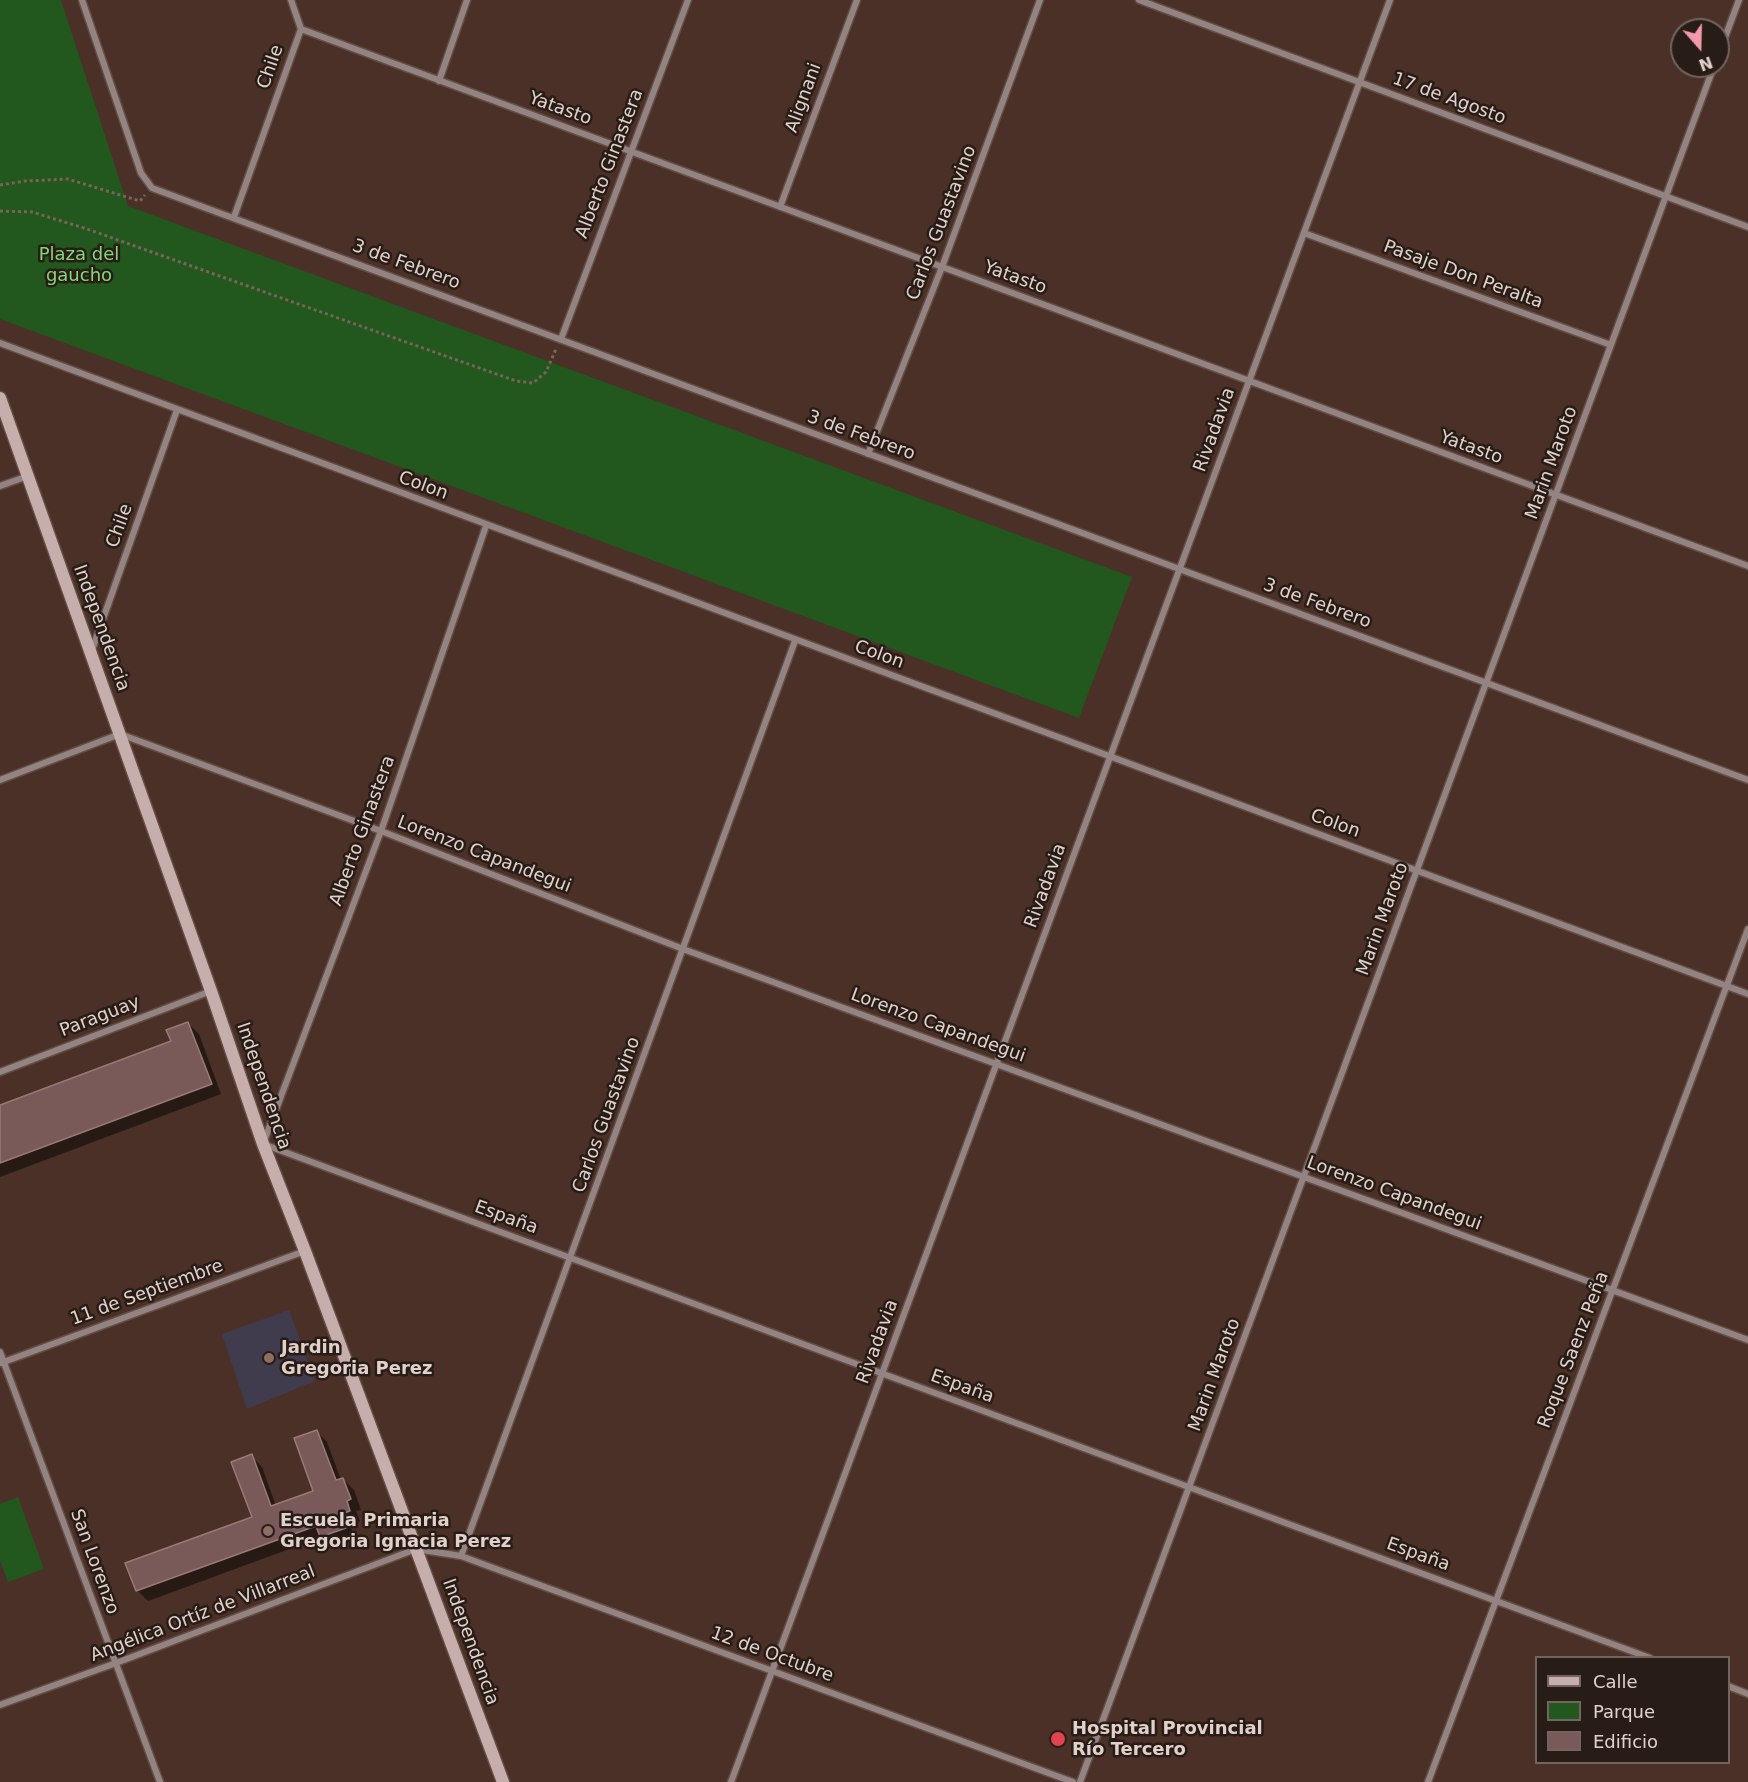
<!DOCTYPE html>
<meta charset="utf-8">
<style>
body{margin:0}
#map{position:relative;width:1748px;height:1782px;overflow:hidden;background:#4a3026;font-family:"DejaVu Sans",sans-serif}
canvas{display:block}
.legend{position:absolute;left:1535px;top:1656px;width:195px;height:108px;box-sizing:border-box;background:#281c17;border:2px solid #72645f;margin:0;padding:8px 10px;list-style:none;font-size:18px;color:#e2d1cb}
.legend li{display:flex;align-items:center;gap:12px;height:30px}
.legend b{width:30px;border:2px solid #72645f}
.north{position:absolute;left:1670px;top:18px;width:60px;height:60px;box-sizing:border-box;background:#281c17;border:2px solid #72645f;border-radius:50%;rotate:160deg;font-size:16px;font-weight:700;line-height:24px;text-align:center;color:#e2d1cb}
.north::after{content:'';display:block;margin:auto;width:21px;height:27px;background:#f29aac;clip-path:polygon(50% 0,100% 100%,50% 72%,0 100%)}
</style>
<div id="map">
<canvas width="1748" height="1782"></canvas>
<ul class="legend">
<li><b style="height:8px;background:#c6aeac"></b>Calle</li>
<li><b style="height:16px;background:#22571e"></b>Parque</li>
<li><b style="height:16px;background:#795a58"></b>Edificio</li>
</ul>
<div class="north">N</div>
</div>
<script>
const ctx = document.querySelector('canvas').getContext('2d');
ctx.lineJoin = 'round';
function fill(path, color) { ctx.fillStyle = color; ctx.fill(path, 'evenodd'); }
function trace(path, color, width, dash) { ctx.strokeStyle = color; ctx.lineWidth = width; ctx.lineCap = dash ? 'butt' : 'round'; ctx.setLineDash(dash || []); ctx.stroke(path); }
function label(font, color, halo, rows, align = 'center') {
  ctx.font = font + ' "DejaVu Sans",sans-serif'; ctx.lineWidth = 5; ctx.setLineDash([]); ctx.textBaseline = 'middle'; ctx.strokeStyle = halo; ctx.fillStyle = color; for (const [text, x, y, turn = 0] of rows) {
    ctx.save(); ctx.translate(x, y); ctx.rotate((+turn || 0) * Math.PI / 180); ctx.textAlign = isNaN(turn) ? turn : align; if (halo) ctx.strokeText(text, 0, 0); ctx.fillText(text, 0, 0); ctx.restore();
  }
}
const education = new Path2D(`
 M289,1310L315,1381L247,1409L222,1334Z`);
const green = new Path2D(`
 M0,0H61L128,206L1132,577L1079,718L0,319Z
 M18,1497L44,1569L8,1582L0,1561V1504Z`);
const shadow = new Path2D(`
 M188,1023L199,1034L221,1094L0,1177V1107L173,1042Z
 M317,1432L327,1442L341,1480L343,1479L354,1490L361,1510L356,1511L360,1521L350,1525L355,1539L332,1547L322,1537L148,1601L137,1590L254,1518L251,1456L262,1467L276,1506L315,1492Z`);
const building = new Path2D(`
 M188,1022L212,1084L0,1163V1105L171,1041L166,1030Z
 M317,1430L336,1480L343,1478L351,1499L347,1501L350,1511L341,1514L346,1528L320,1537L316,1526L136,1591L125,1563L252,1517L231,1462L252,1454L271,1506L313,1491L294,1438Z`);
const path = new Path2D(`
 M0,185L26,181L68,179L140,201L145,195
 M0,211L32,212L84,228L516,381L533,383L546,372L556,349`);
const street = new Path2D(`
 M82,0L141,173L152,188L1748,780
 M291,0L301,29L1748,566
 M1139,0L1748,227
 M1718,56L1739,0
 M439,81L467,0
 M780,207L857,0
 M234,217L301,29
 M1304,233L1611,345
 M561,339L688,0
 M0,343L1748,994
 M868,454L942,267L1040,0
 M0,486L28,476
 M486,526L381,831L263,1144L1650,1658
 M92,650L177,410
 M0,780L120,734L381,831L683,949L1748,1340
 M0,1072L211,991
 M0,1352L160,1782
 M1,1363L305,1251
 M461,1556L1073,1782
 M1728,1686L1748,1694
 M0,1705L116,1663L416,1549L461,1556L795,641
 M731,1782L1390,0
 M1080,1782L1714,66
 M1428,1782L1748,929`);
const secondary = new Path2D(`
 M0,398L211,991L263,1144L305,1251L503,1782`);
const markers = [
 [269,1358,6,"#8d6e63"],
 [268,1531,6,"#8d6e63"],
 [1058,1739,8,"#e0444e"]
];
const streetNames = [
 ["Chile",271,67,-71],
 ["Alignani",804,98,-70],
 ["17 de Agosto",1449,99,20],
 ["Yatasto",560,109,20],
 ["Alberto Ginastera",610,164,-69],
 ["Carlos Guastavino",942,223,-69],
 ["3 de Febrero",406,265,20],
 ["Pasaje Don Peralta",1463,275,20],
 ["Yatasto",1015,278,20],
 ["Rivadavia",1215,430,-70],
 ["3 de Febrero",861,436,20],
 ["Yatasto",1471,448,20],
 ["Marin Maroto",1552,463,-70],
 ["Colon",423,486,20],
 ["Chile",120,526,-70],
 ["3 de Febrero",1317,604,20],
 ["Independencia",101,628,70],
 ["Colon",879,655,20],
 ["Colon",1335,824,20],
 ["Alberto Ginastera",363,831,-70],
 ["Lorenzo Capandegui",484,855,21],
 ["Rivadavia",1046,886,-70],
 ["Marin Maroto",1383,919,-70],
 ["Paraguay",100,1017,-21],
 ["Lorenzo Capandegui",938,1026,20],
 ["Independencia",263,1086,71],
 ["Carlos Guastavino",607,1115,-70],
 ["Lorenzo Capandegui",1394,1194,20],
 ["España",506,1218,20],
 ["11 de Septiembre",147,1293,-20],
 ["Rivadavia",878,1342,-70],
 ["Roque Saenz Peña",1574,1350,-69],
 ["Marin Maroto",1215,1375,-70],
 ["España",962,1387,20],
 ["España",1418,1555,20],
 ["San Lorenzo",94,1562,70],
 ["Angélica Ortíz de Villarreal",203,1614,-21],
 ["Independencia",470,1642,70],
 ["12 de Octubre",772,1655,20]
];
const parkNames = [
 ["Plaza del",79,255],
 ["gaucho",79,276]
];
const poiNames = [
 ["Jardin",281,1348],
 ["Gregoria Perez",281,1369],
 ["Escuela Primaria",280,1521],
 ["Gregoria Ignacia Perez",280,1542],
 ["Hospital Provincial",1072,1729],
 ["Río Tercero",1072,1750]
];
fill(education, '#413c4d');
fill(green, '#22571e');
fill(shadow, '#0007');
fill(building, '#795a58');
trace(building, '#9b7977', 1.5);
trace(street, '#654d44', 9);
trace(secondary, '#654d44', 15);
trace(path, '#7a635b', 3, [3, 3]);
trace(street, '#938382', 6);
trace(secondary, '#c6aeac', 12);
for (const [x, y, r, color] of markers) { const dot = new Path2D(); dot.arc(x, y, r, 0, 2 * Math.PI); ctx.fillStyle = color; ctx.fill(dot); trace(dot, '#281c17', 2); }
label('18px', '#e2d1cb', '#281c17', streetNames);
label('18px', '#83d77b', '#281c17', parkNames);
label('bold 18px', '#e2d1cb', '#281c17', poiNames, 'left');
</script>
